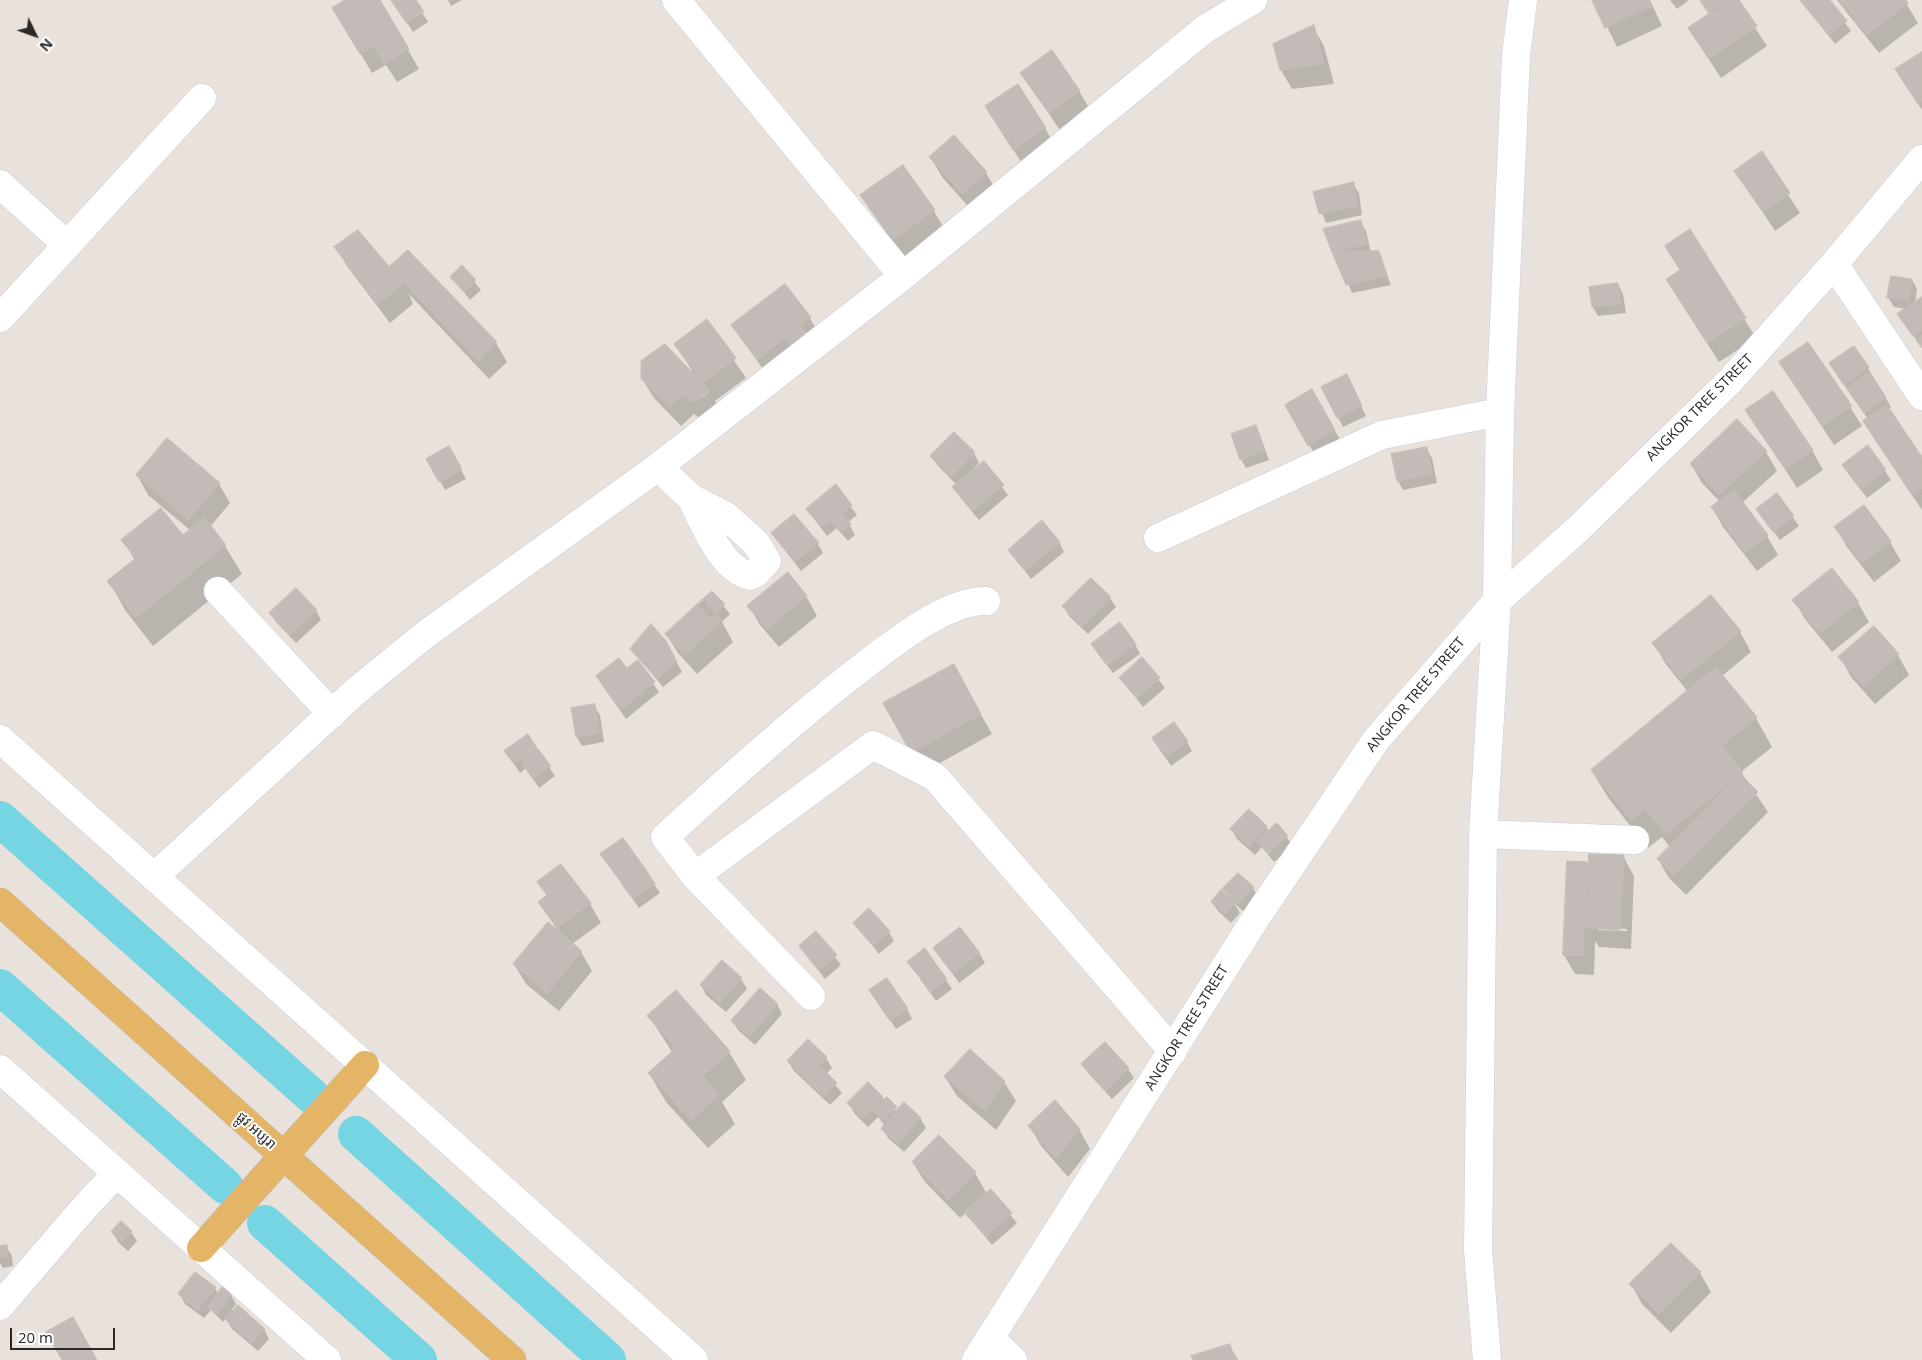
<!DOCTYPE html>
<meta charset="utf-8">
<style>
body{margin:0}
#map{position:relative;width:1922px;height:1360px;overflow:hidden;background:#e9e1db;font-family:"Open Sans",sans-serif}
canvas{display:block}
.north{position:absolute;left:10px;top:10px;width:50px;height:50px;-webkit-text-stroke:4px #fff;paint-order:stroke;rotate:132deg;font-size:14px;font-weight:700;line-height:20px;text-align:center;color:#282828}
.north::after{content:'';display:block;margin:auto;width:18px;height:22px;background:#282828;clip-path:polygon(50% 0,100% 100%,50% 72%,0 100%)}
.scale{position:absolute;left:10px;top:1328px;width:105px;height:22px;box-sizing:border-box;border:2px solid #282828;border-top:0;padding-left:6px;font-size:15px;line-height:18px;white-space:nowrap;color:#282828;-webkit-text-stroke:4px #fff;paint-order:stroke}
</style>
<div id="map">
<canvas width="1922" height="1360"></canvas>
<div class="north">N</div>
<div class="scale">20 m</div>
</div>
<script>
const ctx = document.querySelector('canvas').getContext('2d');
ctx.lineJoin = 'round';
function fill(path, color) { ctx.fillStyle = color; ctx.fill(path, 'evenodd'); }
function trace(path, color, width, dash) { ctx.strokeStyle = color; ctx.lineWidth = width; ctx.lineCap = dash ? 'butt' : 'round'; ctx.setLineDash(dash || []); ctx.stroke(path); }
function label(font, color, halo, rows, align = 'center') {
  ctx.font = font + ' "Open Sans","Noto Sans Khmer",sans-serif'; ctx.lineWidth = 4; ctx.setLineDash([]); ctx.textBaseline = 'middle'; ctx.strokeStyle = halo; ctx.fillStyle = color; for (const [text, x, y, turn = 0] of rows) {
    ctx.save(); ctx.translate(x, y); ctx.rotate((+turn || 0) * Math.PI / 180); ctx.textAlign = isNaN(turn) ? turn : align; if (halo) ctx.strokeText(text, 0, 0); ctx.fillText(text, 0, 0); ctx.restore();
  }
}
const shadow = new Path2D(`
 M348,0H379L419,69L397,82L386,65L372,73L345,27Z
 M392,0H414L428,22L413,32Z
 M448,0H462L451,6Z
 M1594,0H1650L1662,26L1617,47Z
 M1670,0H1689L1677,9Z
 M1701,0H1737L1767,46L1721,78L1689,29L1710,14Z
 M1801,0H1828L1851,31L1835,44Z
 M1837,0H1904L1918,23L1879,53Z
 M1313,27L1324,46L1334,84L1292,89L1281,70Z
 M1922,53V110L1908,88Z
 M1022,73L1079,91L1091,111L1061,132Z
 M986,107L1045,128L1056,148L1025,168Z
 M1761,153L1800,213L1775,231L1736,171Z
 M931,158L986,173L997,192L974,213L942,177Z
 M1353,184L1359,193L1362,215L1326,223L1314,193Z
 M862,195L934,211L945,230L904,259Z
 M1360,222L1366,231L1371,253L1378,252L1391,285L1352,293L1325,230Z
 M1690,231L1756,338L1719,362L1679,299L1681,271Z
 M336,247L389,269L408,251L496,343L507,362L489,379L409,294L413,304L390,323L347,266Z
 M462,267L481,290L470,300L452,277Z
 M1912,280L1917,289L1915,303L1922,299V347L1904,323L1907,309L1894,307L1888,297Z
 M1618,284L1623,294L1626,313L1598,316L1593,307Z
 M785,285L810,318L821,338L769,378L733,325Z
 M707,321L746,378L715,401L720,411L704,422L694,414L681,426L654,398L642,379L692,371L676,344ZM709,389V392L703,397L702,395Z
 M1780,362L1850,407L1862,426L1834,445Z
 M1868,368L1891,407L1888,409L1922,459V510L1876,441L1865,421L1868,419L1836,373Z
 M1351,385L1366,416L1343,427L1323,388Z
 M1312,391L1346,450L1320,464L1287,405Z
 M1747,410L1812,450L1823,470L1797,488Z
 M1256,427L1269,460L1246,468L1241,459Z
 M954,434L974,453L979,463L974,468L975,470L984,463L1008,495L979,520L959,496L954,487L957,485L937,465L932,456Z
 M1868,447L1891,480L1867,498L1849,474Z
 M449,448L466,479L445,490L428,460Z
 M1426,448L1432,458L1437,483L1403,490L1398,481L1392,455Z
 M1766,452L1777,471L1742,503L1767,536L1778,555L1757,571L1723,527L1712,507L1720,502L1702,483L1691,464Z
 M137,475L219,484L230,503L210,527L225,546L242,574L153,646L125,610L109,581L135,560L123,540L183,537L190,530L148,495Z
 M835,486L857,515L848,522L855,535L848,541L837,528L827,536L807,509Z
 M1777,495L1799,526L1780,540L1758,510Z
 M1864,507L1890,542L1901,561L1874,582L1847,547L1836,527Z
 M772,533L818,544L823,553L801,571Z
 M1059,542L1064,552L1031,579L1009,550Z
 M712,592L730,614L722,622L733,642L697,674L678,653L666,634Z
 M806,596L817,616L779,647L760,625L749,606Z
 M1711,596L1740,632L1751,652L1722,676L1756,718L1772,747L1741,772L1768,812L1686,895L1669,878L1658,859L1670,847L1662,837L1648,848L1609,799L1592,771L1688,692L1665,663L1654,644Z
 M1110,598L1116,607L1088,634L1069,616L1064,607Z
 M1794,600L1858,603L1869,622L1832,652L1805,619Z
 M316,610L321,620L296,643L276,622L271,613Z
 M1874,628L1898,655L1909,675L1875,704L1851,677L1840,657Z
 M1135,644L1140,654L1113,673L1098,654Z
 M632,649L671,652L682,672L663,687Z
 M1142,659L1165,688L1143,707L1120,678Z
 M638,662L659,692L626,719L603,685Z
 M964,685L992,734L924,772L885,704Z
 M594,706L600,715L604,742L582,746L577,737Z
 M528,736L555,776L539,788L526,768L520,773L506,752Z
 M1187,742L1192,751L1171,766L1159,748Z
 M1277,824L1293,846L1274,862L1262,847L1255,855L1237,839L1232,830L1266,827L1269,831Z
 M1623,856L1634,876L1631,949L1599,947L1595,941L1594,975L1575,974L1564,955L1587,863L1590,869ZM1598,927L1627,929V931L1598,930Z
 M607,863L654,884L660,893L639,908Z
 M539,882L590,904L601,923L572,944L581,952L592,971L559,1011L526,984L514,964L558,931L540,903L548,897Z
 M1253,888L1258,897L1244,912L1234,903L1240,913L1231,923L1218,911L1212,902L1230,900L1224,889Z
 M854,923L889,932L894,941L879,954Z
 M816,933L841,965L825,979L800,946Z
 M935,949L979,953L985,963L959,983Z
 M925,950L952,989L936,1001L909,962Z
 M722,962L741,979L747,989L726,1012L706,995L701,985Z
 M676,991L729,1052L746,1080L722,1102L735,1124L708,1148L666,1102L649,1073L672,1052L649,1016Z
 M876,999L907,1009L912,1019L896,1029Z
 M777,1004L782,1014L755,1045L738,1030L733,1021Z
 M808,1041L826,1058L832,1068L826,1074L842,1093L830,1105L794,1071L788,1061Z
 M1105,1044L1128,1069L1134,1078L1112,1099L1088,1073L1083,1064Z
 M970,1051L1004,1082L1016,1101L996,1130L957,1096L945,1077Z
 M868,1084L898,1112L920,1118L926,1128L904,1152L888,1138L883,1129L885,1126L878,1117L868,1127L854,1113L849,1103Z
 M1030,1126L1079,1129L1090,1149L1068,1177L1041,1146Z
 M939,1137L975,1173L987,1194L991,1191L1017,1223L992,1245L966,1213L960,1218L925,1182L913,1163Z
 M121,1223L131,1232L137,1241L128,1251L118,1242L113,1232Z
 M6,1246L12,1256L13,1266L3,1268L0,1263V1247Z
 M1700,1273L1711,1292L1671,1333L1642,1304L1631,1284Z
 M215,1288L218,1294L231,1295L236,1304L231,1311L264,1329L269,1339L258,1351L232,1329L226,1318L223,1322L211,1310L204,1318L185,1304L180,1294Z
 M1229,1345L1238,1360H1194Z`);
const canal = new Path2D(`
 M0,819L312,1096
 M0,987L225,1186
 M356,1134L608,1360
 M265,1223L419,1360`);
const building = new Path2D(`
 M345,0H380L409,49L384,64L374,46L360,54L332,8Z
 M391,0H416L424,12L407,23Z
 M1592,0H1649L1652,6L1605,28Z
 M1700,0H1726L1708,12Z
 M1729,0H1739L1757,26L1709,59L1688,28Z
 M1800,0H1830L1847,21L1829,35Z
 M1840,0H1906L1908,3L1867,35Z
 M1314,25L1324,64L1280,70L1273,44Z
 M1052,50L1080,91L1049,113L1020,73Z
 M1922,52V101L1918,104L1895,69Z
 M1018,84L1046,128L1013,150L985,106Z
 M954,135L987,172L962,194L929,157Z
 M1762,151L1790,193L1763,212L1734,171Z
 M903,165L935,210L892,240L860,195Z
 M1354,182L1357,206L1319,214L1313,192Z
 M1361,220L1367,244L1332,252L1323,229Z
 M1690,229L1746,318L1707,343L1666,279L1680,270L1665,246Z
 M358,230L403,283L378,304L334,247Z
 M408,250L497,342L478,361L389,267Z
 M1379,251L1387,275L1346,285L1332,252Z
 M462,265L476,280L464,292L450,277Z
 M1891,276L1912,279L1909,301L1887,298Z
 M1618,283L1621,304L1592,307L1589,287Z
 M785,284L811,317L800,326L809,337L794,349L785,338L757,360L731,325Z
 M1922,297V330L1913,336L1897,314Z
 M707,319L736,358L703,383L674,344Z
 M1922,336V348L1916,340Z
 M1808,342L1852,406L1822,426L1779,362Z
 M665,344L710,391L692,403L683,395L669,407L641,379V361Z
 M1854,346L1869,367L1844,385L1829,363Z
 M1869,372L1886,397L1864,413L1847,389Z
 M1347,374L1362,406L1337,418L1321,387Z
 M1312,389L1335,430L1308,446L1285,405Z
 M1773,391L1813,450L1785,469L1745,410Z
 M1887,405L1922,457V488L1912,495L1863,421Z
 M1737,419L1767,451L1719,495L1690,464Z
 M1256,425L1265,450L1240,460L1231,434Z
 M954,432L975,452L951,477L930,456Z
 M167,438L220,483L188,520L136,475Z
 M1868,445L1886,470L1861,490L1842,465Z
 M449,446L462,469L439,482L426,459Z
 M1427,447L1432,474L1397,481L1391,454Z
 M984,461L1004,485L973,511L952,487Z
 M836,484L852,505L842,513L851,524L841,533L830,520L821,527L806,509Z
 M1734,490L1768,535L1745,553L1711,507Z
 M1777,493L1794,516L1773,532L1756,509Z
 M1864,505L1891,541L1862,563L1834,527Z
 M161,508L183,535L204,517L226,545L136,618L107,581L136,558L121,540Z
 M794,514L819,543L795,562L771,533Z
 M1042,520L1060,542L1025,571L1008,550Z
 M1832,568L1859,602L1820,633L1792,600Z
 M788,572L807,596L767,629L747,606Z
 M1091,578L1111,597L1082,626L1062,606Z
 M296,588L317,610L290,635L269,613Z
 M712,591L725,604L711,619L697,605Z
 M1711,595L1741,631L1681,680L1652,643Z
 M703,599L722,621L685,655L665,634Z
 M1120,622L1136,644L1107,665L1091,644Z
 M651,624L666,641L677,662L657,679L630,649Z
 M1874,626L1899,654L1864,686L1838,657Z
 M1142,657L1160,678L1137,698L1119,678Z
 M619,658L644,691L620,710L596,676Z
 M638,660L655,682L644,690L627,668Z
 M954,664L981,714L911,753L883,703Z
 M1716,667L1757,717L1722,746L1743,772L1666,834L1645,809L1631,820L1591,770Z
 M595,704L599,733L576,737L571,708Z
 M1174,722L1188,741L1165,757L1152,738Z
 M528,734L537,748L514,764L504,751Z
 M538,749L551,766L533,779L521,762Z
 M1740,774L1758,792L1674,876L1657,859Z
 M1249,809L1267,826L1249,846L1230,829Z
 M1277,823L1288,836L1268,854L1256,841Z
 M623,838L646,870L624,886L600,854Z
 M1589,854L1624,855L1620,930L1586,928Z
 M1567,861L1587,862L1583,956L1563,955Z
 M561,864L591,903L557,928L538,902L547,895L537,882Z
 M646,870L655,884L633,899L623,886Z
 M1238,873L1254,887L1238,904L1222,889Z
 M1221,890L1235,903L1225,914L1211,902Z
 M869,908L890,931L873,946L853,923Z
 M548,922L582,951L547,993L513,964Z
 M960,927L980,953L953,974L933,948Z
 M816,931L837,955L819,971L799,946Z
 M925,948L938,967L921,979L907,962Z
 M722,960L742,978L720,1003L700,985Z
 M938,967L947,979L930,992L921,980Z
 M887,978L908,1009L890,1021L869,990Z
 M760,988L778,1004L749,1037L731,1021Z
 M676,990L730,1051L703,1076L719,1094L691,1120L648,1073L676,1048L647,1016Z
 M808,1039L827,1057L806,1080L787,1061Z
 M1105,1042L1129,1068L1106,1091L1081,1064Z
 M970,1049L1005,1081L985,1111L944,1077Z
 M820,1066L837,1083L824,1097L806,1080Z
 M868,1082L883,1097L863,1119L847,1103Z
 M887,1097L897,1107L883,1121L873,1111Z
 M1055,1100L1080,1129L1056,1158L1028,1126Z
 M904,1102L921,1118L898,1144L881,1129Z
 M939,1135L976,1172L948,1200L912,1162Z
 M991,1189L1012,1213L986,1237L964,1212Z
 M121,1221L132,1231L122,1242L111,1232Z
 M1671,1243L1701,1272L1659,1314L1629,1284Z
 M7,1245L8,1257L0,1258V1246Z
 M195,1272L216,1287L198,1310L178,1294Z
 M222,1287L232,1294L217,1314L208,1307Z
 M238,1305L265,1329L252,1343L225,1319Z
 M73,1317L97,1360H62L46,1332Z
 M1230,1344L1235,1360H1193L1191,1356Z`);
const minor = new Path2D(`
 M676,0L903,276
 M0,184L66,244
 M1834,264L1922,396
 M0,318L202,98
 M658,467L691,498L726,516L756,543L767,561L756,573L750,576C721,569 704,523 691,498
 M1158,538L1382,435L1500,412
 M218,591L332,714
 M0,739L694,1360
 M1483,834L1635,840
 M695,876L873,745L935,777L1173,1051
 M154,877L356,691L426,634L658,467L903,276L1205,29L1253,0
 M811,996L695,876L665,837C726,781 787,726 852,675C885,650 944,600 986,601
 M0,1069L327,1360
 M0,1306L84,1208L117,1173
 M990,1338L1013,1360
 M976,1360L1256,918L1376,740L1497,601L1578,529L1730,381L1834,264L1922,159
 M1487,1360L1478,1250L1483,834L1497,601L1500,412L1516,56L1523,0`);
const major = new Path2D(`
 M0,902L512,1360
 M201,1248L365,1065`);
const streetNames = [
 ["ANGKOR TREE STREET",1700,408,-45],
 ["ANGKOR TREE STREET",1416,695,-50],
 ["ANGKOR TREE STREET",1187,1028,-58],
 ["ផ្លូវ អប្សរា",256,1131,42]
];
fill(shadow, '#0003');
trace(canal, '#76d5e3', 36);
fill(building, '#c2bbb8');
trace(building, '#c4bdb5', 1);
trace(minor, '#c9cfd9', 29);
trace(major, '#bebebe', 29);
trace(minor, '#fff', 28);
trace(major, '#e4b566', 28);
label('14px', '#282828', '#fff', streetNames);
</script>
